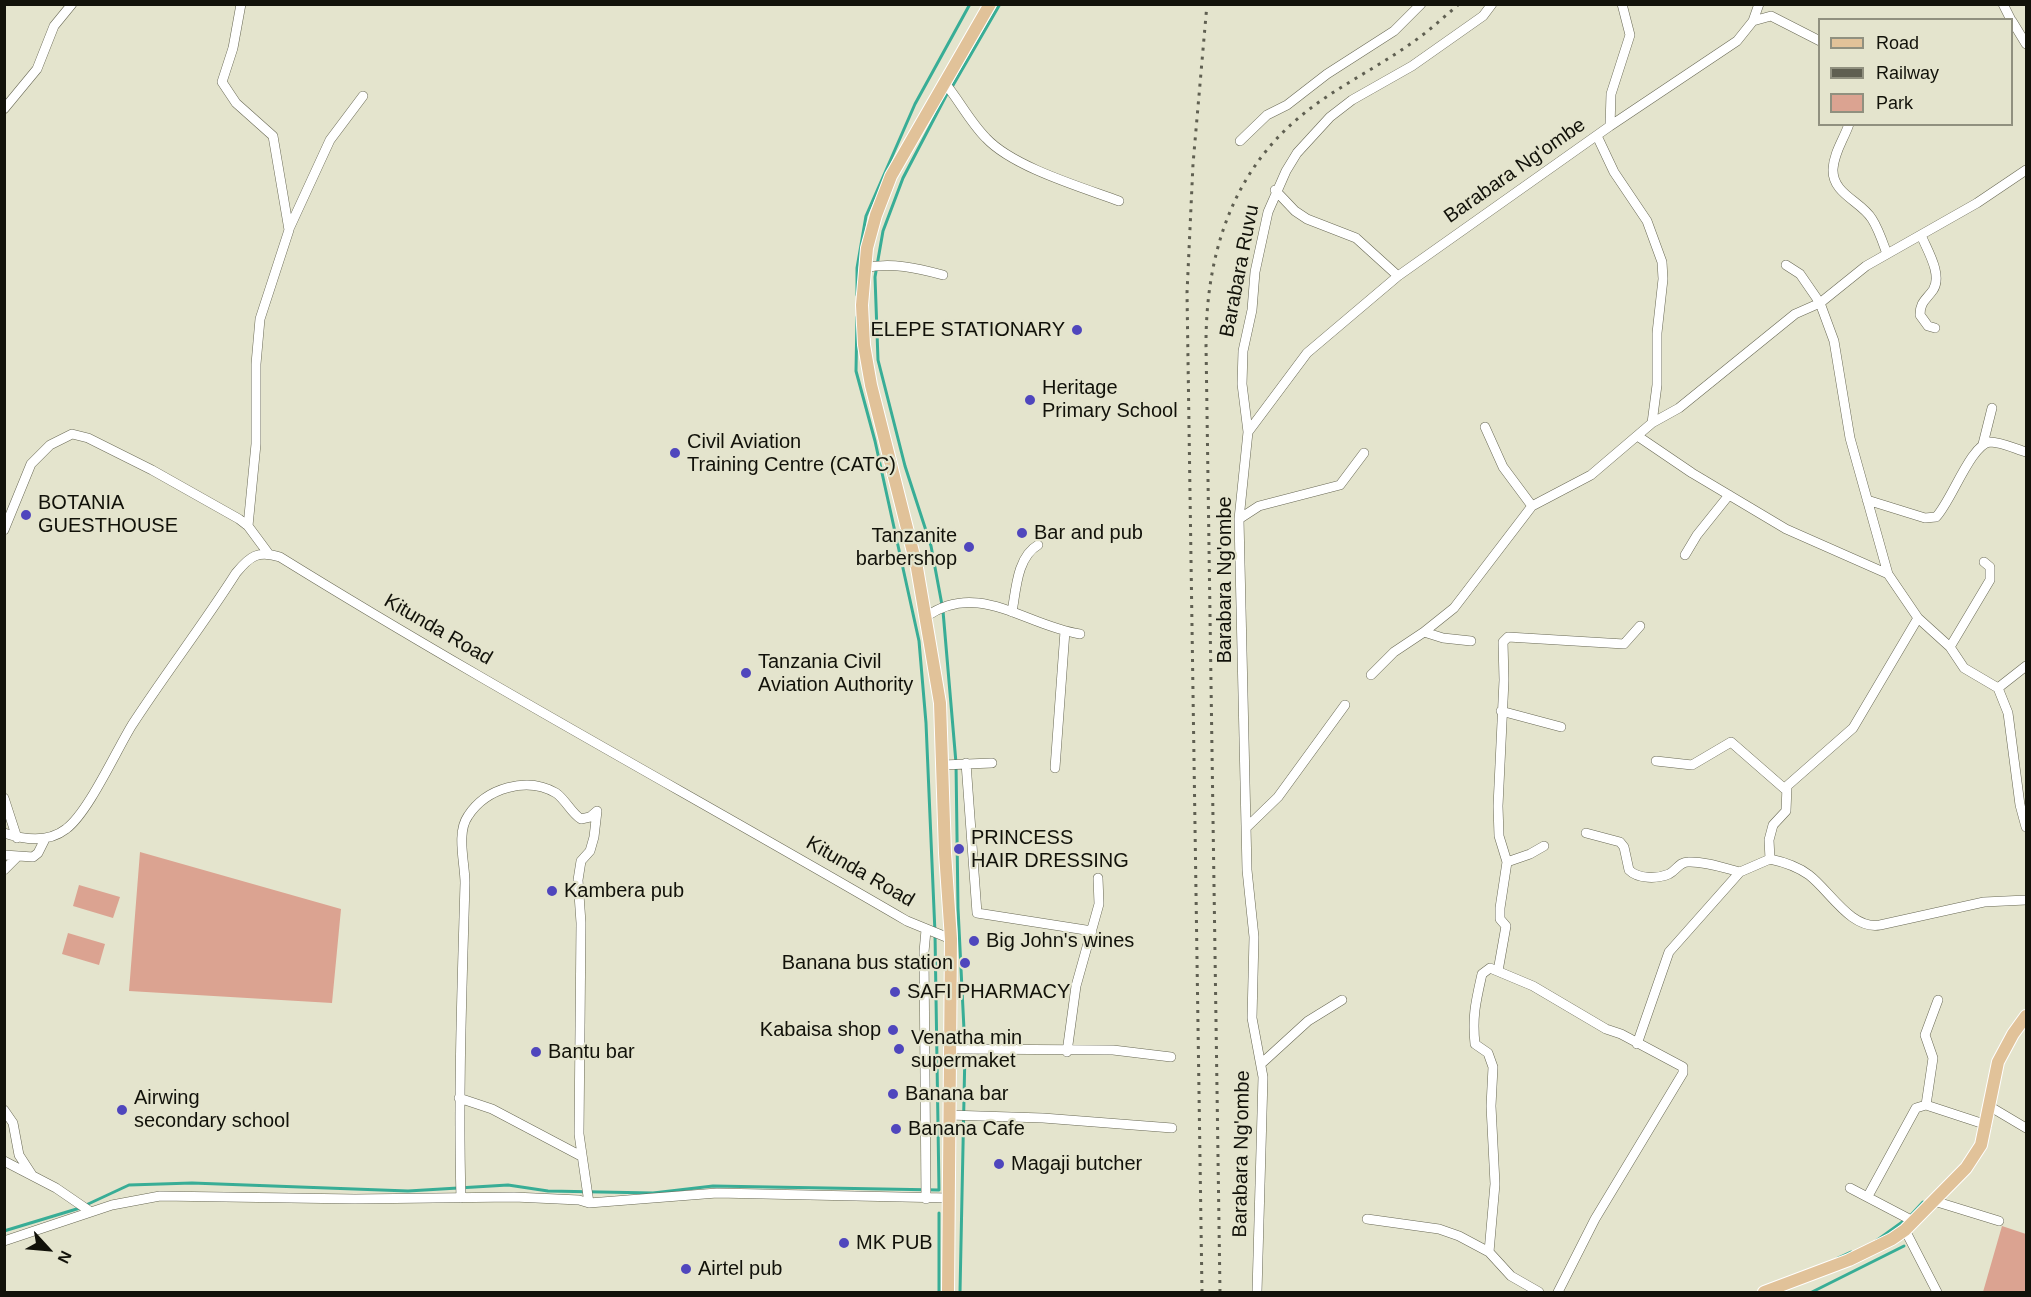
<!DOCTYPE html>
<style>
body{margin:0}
#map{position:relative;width:2031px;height:1297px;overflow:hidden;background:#e4e4cd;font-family:Helvetica,sans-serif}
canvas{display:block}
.frame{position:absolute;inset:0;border:6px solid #12120a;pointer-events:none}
.legend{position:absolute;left:1818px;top:18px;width:195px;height:108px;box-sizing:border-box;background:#e4e4cd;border:2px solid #90907f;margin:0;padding:8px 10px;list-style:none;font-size:18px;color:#12120a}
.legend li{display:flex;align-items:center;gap:12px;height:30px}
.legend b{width:30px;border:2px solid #90907f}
.north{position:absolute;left:18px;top:1219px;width:60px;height:60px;-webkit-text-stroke:4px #e4e4cd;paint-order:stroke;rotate:116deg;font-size:16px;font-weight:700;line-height:24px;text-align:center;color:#12120a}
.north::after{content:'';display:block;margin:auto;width:21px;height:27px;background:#12120a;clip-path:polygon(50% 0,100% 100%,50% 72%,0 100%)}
</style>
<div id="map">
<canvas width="2031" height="1297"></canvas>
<div class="frame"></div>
<ul class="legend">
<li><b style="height:8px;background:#e1c299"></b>Road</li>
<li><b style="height:8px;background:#5f5f51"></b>Railway</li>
<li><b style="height:16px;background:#dba391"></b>Park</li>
</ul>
<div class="north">N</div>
</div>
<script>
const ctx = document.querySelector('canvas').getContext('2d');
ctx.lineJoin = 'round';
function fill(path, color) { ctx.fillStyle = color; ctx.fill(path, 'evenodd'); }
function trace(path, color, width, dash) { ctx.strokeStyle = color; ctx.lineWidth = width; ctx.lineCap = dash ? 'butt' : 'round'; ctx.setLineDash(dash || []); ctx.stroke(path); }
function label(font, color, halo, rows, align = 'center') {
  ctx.font = font + ' Helvetica,sans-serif'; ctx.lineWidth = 4.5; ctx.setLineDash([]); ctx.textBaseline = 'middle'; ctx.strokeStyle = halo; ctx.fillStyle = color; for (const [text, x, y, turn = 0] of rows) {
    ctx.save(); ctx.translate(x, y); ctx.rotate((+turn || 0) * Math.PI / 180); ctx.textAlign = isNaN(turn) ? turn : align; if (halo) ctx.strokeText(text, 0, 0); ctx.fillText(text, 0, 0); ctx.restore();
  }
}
const green = new Path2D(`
 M140,852L341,909L332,1003L129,991Z
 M79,885L120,897L113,918L73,906Z
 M68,933L105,944L99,965L62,954Z
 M2002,1226L2026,1234V1292H1983Z`);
const stream = new Path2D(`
 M952,87L1000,4
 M857,295V268L866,216L915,104L970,4
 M942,605L931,546L905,466L878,360L875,277L883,231L903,178L948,92
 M943,611L956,763L958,908L965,1050L960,1292
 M86,1205L129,1185L192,1183L408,1191L508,1185L548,1191L653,1193L713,1186L939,1190L935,933L926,723L919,641L875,441L856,371L857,317
 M1910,1216L1923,1202
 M4,1231L80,1208
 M1876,1241L1905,1220
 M1838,1258L1851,1252
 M939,1292V1213
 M1812,1292L1904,1246`);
const minor = new Path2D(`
 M241,4L233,48L222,82L236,103L273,136L289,230L260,319L256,364V444L248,526
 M2003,4L2011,20
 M1753,21L1771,16L1820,41
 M2012,21L2026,44
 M944,82C959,100 970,122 986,138C1013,167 1081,187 1119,201
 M4,109L37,69L54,26L72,4
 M1849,124C1844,139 1834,152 1833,169C1832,194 1861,201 1872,219C1879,230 1883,243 1887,254
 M1610,126L1611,94L1630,35L1622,4
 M1240,141L1267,115L1287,105L1327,74L1394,31L1421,4
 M1275,190L1295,211L1307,219L1356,238L1398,276
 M289,229L330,140L363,96
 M1921,235C1927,250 1943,275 1933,290C1926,300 1920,302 1920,315L1928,326L1935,328
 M1786,265L1800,274L1820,303L1834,341L1850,438L1888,574L1918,618L1950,647L1964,668L1998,688L2008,713L2020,805L2026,827
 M864,268C891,262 917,268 943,275
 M1652,423L1679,408L1795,314L1820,303L1866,266L1977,203L2026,170
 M1485,427L1503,467L1532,506
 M1248,432L1242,384L1243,351L1252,310L1255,272L1268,212L1286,171L1297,153L1330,117L1352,100L1412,66L1483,16L1492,4
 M1639,437L1692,473L1786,529L1888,574
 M1983,444L1992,408
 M1867,500L1925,518L1936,517C1951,502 1971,444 1990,442C2001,442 2016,449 2026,452
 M1239,519L1259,506L1340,485L1364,453
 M4,530L31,464L50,445L72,434L88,438L152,470L239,519L248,526L268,553
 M1685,555L1697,535L1729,495
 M1012,612C1016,590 1017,557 1038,545
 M927,616C979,580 1026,626 1080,634
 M1424,632L1443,638L1471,641
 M1950,647L1990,580V567L1984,562
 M1371,675L1394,652L1424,632L1454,608L1532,506L1591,475L1652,423L1657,385V333L1663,279L1662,262L1647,221L1614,172L1597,136
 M1998,688L2026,666
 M1501,711L1561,727
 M1656,761L1692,765L1731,742L1786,790
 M966,763L977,913L1092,931
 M943,765L992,763
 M1055,768L1065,631
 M4,798L17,838
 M1247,827L1278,797L1345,705
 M4,833C25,840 48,843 66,829C88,813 116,751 132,725C165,674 203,625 236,573C250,556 258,550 280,557C485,684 698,799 907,921L951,939
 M1586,833L1620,842L1624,847L1629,870C1638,879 1657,879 1669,874C1677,870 1679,862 1688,862C1705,861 1724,868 1740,872
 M4,855L33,857L38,853L45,839
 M1770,859L1769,840L1773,825L1786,811L1787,786L1853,728L1918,618
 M1507,862L1530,854L1544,846
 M4,870L16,858
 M1498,971L1506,926L1500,919V908L1507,862L1499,836L1498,806L1504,680L1503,642L1508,637L1624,644L1640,626
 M1938,1000L1925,1035L1933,1058L1926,1105L1987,1125
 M1637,1044L1669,952L1740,872L1770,859C1784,862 1797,866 1809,875C1830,891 1851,930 1880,925L1984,902L2026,900
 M951,1049L1113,1050L1171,1057
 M1067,1052L1076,986L1099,904L1098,878
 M1262,1063L1308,1021L1342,1000
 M459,1098L492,1109L581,1156
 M1989,1106L2026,1128
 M4,1110L13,1123L19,1155L32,1175
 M949,1115L1043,1118L1172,1128
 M4,1161L56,1188L91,1212
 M1850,1188L1913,1221
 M1868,1196L1916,1108L1926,1105
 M461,1198C458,1093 462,988 465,883C465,863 456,833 468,816C486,788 527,776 556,793C566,800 571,813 581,819L590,817L597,811L594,837L590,851L581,861L578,880L581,923L579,1134L589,1203
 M926,1199L924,952L926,930
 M1934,1201L1999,1221
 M1367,1219L1439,1229L1459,1236L1489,1252L1511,1276L1539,1292
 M1905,1230L1937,1292
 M4,1241L112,1205L160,1196L355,1199L514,1197L579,1200L589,1203L717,1193L948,1198
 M1489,1252L1495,1184L1491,1106L1493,1067L1488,1053L1475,1044C1472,1016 1476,1001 1482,974L1490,968L1533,986L1606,1029L1621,1034L1683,1067V1073L1595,1219L1558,1292
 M1257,1292L1263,1077L1252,1018L1254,937L1247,870L1239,519L1248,432L1307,353L1398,276L1610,126L1737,41L1753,21L1759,4`);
const major = new Path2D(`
 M948,1292L951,939L945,853L940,703L917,568L871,385L864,345L862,305L867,248L876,215L891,176L990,4
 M1764,1292L1849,1260L1892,1239L1905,1230L1966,1168L1981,1145L1998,1062L2013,1034L2026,1016`);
const rail = new Path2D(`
 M1202,1292L1187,293L1193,164L1207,4
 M1220,1292L1206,344C1206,256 1231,173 1302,115C1336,87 1377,68 1413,42C1429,31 1444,17 1459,4`);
const markers = [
 [1077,330,6,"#4f46bd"],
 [1030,400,6,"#4f46bd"],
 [675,453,6,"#4f46bd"],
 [26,515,6,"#4f46bd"],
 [1022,533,6,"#4f46bd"],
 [969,547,6,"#4f46bd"],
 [746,673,6,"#4f46bd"],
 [959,849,6,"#4f46bd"],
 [552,891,6,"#4f46bd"],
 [974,941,6,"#4f46bd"],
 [965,963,6,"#4f46bd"],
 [895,992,6,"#4f46bd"],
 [893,1030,6,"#4f46bd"],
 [899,1049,6,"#4f46bd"],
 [536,1052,6,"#4f46bd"],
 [893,1094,6,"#4f46bd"],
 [122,1110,6,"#4f46bd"],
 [896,1129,6,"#4f46bd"],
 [999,1164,6,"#4f46bd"],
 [844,1243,6,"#4f46bd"],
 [686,1269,6,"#4f46bd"]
];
const streetNames = [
 ["Barabara Ng'ombe",1515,171,-35],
 ["Barabara Ruvu",1240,271,-79],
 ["Barabara Ng'ombe",1225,580,-90],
 ["Kitunda Road",438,630,30],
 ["Kitunda Road",860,872,30],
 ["Barabara Ng'ombe",1242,1154,-89]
];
const poiNames = [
 ["ELEPE STATIONARY",1065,330,"right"],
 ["Heritage",1042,388],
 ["Primary School",1042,411],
 ["Civil Aviation",687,442],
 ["Training Centre (CATC)",687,465],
 ["BOTANIA",38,503],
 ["GUESTHOUSE",38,526],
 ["Bar and pub",1034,533],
 ["Tanzanite",957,536,"right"],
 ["barbershop",957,559,"right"],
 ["Tanzania Civil",758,662],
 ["Aviation Authority",758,685],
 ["PRINCESS",971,838],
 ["HAIR DRESSING",971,861],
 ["Kambera pub",564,891],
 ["Big John's wines",986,941],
 ["Banana bus station",953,963,"right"],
 ["SAFI PHARMACY",907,992],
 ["Kabaisa shop",881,1030,"right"],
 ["Venatha min",911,1038],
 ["supermaket",911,1061],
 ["Bantu bar",548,1052],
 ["Banana bar",905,1094],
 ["Airwing",134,1098],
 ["secondary school",134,1121],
 ["Banana Cafe",908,1129],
 ["Magaji butcher",1011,1164],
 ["MK PUB",856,1243],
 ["Airtel pub",698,1269]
];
fill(green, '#dba391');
trace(stream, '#38ad96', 3);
trace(minor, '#686854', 10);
trace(major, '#fff', 14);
trace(minor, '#fff', 9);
trace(major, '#e1c299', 12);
trace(rail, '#5f5f51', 3, [3, 6]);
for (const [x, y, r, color] of markers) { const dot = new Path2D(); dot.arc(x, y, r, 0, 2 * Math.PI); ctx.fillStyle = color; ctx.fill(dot); trace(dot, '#e4e4cd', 2); }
label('20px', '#12120a', '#e4e4cd', streetNames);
label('20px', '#12120a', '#e4e4cd', poiNames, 'left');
</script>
